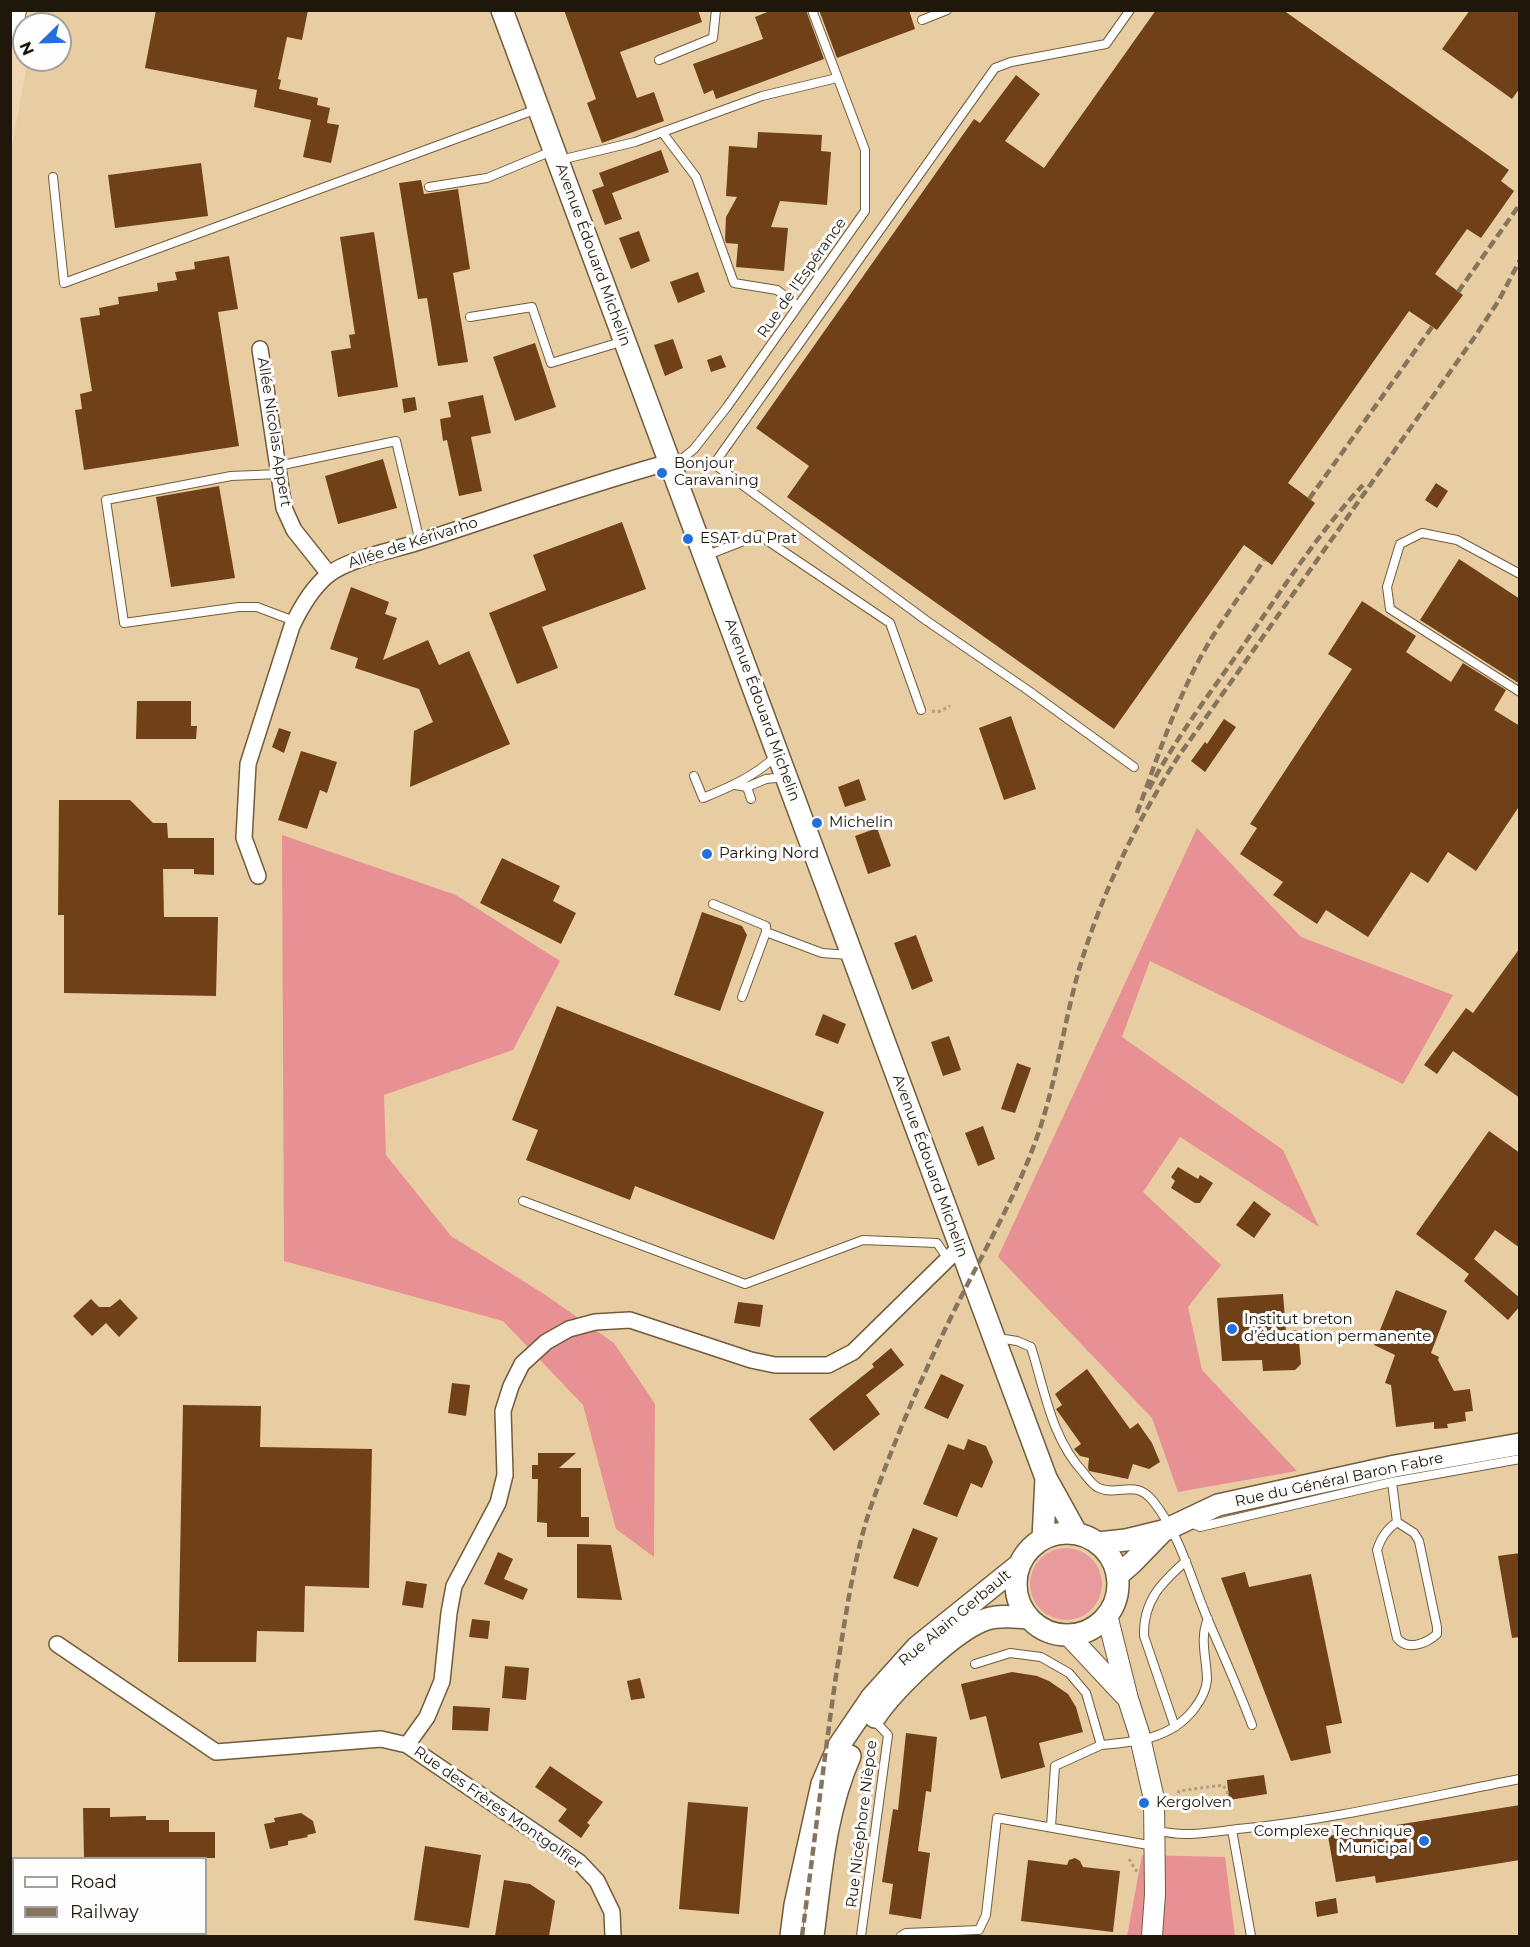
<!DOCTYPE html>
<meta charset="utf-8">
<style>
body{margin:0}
#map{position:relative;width:1530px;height:1947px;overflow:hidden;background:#f0d8b4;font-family:Montserrat,sans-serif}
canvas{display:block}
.frame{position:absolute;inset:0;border:12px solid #1f1709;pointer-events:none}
.legend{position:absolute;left:12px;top:1857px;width:195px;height:78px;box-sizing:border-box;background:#fdfdfd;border:2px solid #a4a19b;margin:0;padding:8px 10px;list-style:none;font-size:18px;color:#1f1709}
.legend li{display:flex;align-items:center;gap:12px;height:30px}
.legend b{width:30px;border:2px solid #a4a19b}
.north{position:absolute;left:12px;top:12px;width:60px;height:60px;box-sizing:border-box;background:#fdfdfd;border:2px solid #a4a19b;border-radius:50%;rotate:247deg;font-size:16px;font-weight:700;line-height:24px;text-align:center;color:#1f1709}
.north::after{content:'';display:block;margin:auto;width:21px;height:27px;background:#2170db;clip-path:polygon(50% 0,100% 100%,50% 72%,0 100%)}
</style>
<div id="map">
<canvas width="1530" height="1947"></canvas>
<div class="frame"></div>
<ul class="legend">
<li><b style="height:8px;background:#fff"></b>Road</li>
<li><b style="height:8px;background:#85755c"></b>Railway</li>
</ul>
<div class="north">N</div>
</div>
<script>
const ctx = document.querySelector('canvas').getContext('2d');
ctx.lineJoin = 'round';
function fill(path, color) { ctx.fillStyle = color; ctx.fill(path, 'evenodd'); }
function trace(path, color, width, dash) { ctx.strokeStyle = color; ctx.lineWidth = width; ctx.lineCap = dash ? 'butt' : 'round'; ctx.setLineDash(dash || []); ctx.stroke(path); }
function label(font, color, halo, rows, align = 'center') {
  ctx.font = font + ' Montserrat,sans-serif'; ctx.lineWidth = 6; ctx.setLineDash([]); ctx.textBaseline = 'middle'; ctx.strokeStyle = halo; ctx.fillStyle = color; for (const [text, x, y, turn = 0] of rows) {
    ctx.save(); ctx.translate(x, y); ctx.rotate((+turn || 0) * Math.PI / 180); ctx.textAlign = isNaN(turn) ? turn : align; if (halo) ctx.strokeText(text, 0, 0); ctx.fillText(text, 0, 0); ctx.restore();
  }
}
const built = new Path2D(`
 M37,11H1519V1936H1235L1224,1858L1142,1855L1127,1936H11L10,156L28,60H60V24H34ZM14,1858H206V1934H14Z`);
const green = new Path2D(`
 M1030 1584a36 36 0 1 1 72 0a36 36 0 1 1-72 0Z`);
const forest = new Path2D(`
 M1197,828L1301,937L1453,995L1403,1084L1150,961L1122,1037L1283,1150L1319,1227L1180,1137L1143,1192L1221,1265L1188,1307L1202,1370L1297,1471L1178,1492L1152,1418L998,1257Z
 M282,835L456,895L560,961L513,1050L384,1095L386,1155L451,1236L544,1294L614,1343L655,1404L654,1557L616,1529L583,1405L503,1321L284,1261Z
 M1142,1855L1225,1857L1235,1936H1127Z`);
const building = new Path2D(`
 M156,10H308L302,40L287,37L278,79L281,80L279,89L318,98L317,105L330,108L327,123L339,125L331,163L303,157L311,120L254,107L257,90L145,68Z
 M564,10H698L702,22L620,52L637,98L654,92L664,121L602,143L587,103L596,99Z
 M772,10H806L824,59L716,99L713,90L704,94L693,64L763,39L755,17Z
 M819,10H909L915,29L837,58Z
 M1156,10H1283L1509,170L1501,181L1514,191L1481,238L1467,229L1435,274L1463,295L1437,330L1409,311L1288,483L1315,503L1272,565L1244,545L1114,729L787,497L809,466L756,428L974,119L980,123L1016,75L1040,94L1005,141L1044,168Z
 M1470,10H1520V88L1512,99L1442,49Z
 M758,132L822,135L821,151L831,152L827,205L780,201L771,227L788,228L784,271L736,267L738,244L726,243L725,239L726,217L737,197L726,196L729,146L757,148Z
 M661,150L669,172L612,193L622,219L605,225L592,190L604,186L599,173Z
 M201,163L208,216L115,228L108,175Z
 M421,180L424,194L458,189L470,269L453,273L468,362L438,366L427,298L418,299L399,183Z
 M639,231L650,261L631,269L619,238Z
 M374,232L398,387L338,397L331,351L351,348L349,335L355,334L340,237Z
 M229,256L238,309L218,312L239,446L84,470L75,410L82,409L80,394L92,391L80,318L100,315L99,308L119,304L118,297L158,291L157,283L177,280L175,272L195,269L194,262Z
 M698,272L705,292L678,303L670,282Z
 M673,339L683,368L665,376L654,345Z
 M535,343L556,407L515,421L493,357Z
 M721,355L726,367L711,372L707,360Z
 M483,395L491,433L471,437L482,491L459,496L447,440L443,441L440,419L451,417L448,402Z
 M415,397L417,410L404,413L402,399Z
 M383,459L397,508L338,524L325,476Z
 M1436,483L1448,491L1437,508L1425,500Z
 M219,486L235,578L171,587L156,497Z
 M622,522L646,589L542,627L558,668L517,684L489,613L546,590L533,555Z
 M1459,559L1520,599V684L1420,620Z
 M351,587L389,602L385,614L397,618L383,660L428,640L439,665L469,651L510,744L410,787L414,731L433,722L419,689L355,668L358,658L330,649Z
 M1362,601L1416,636L1406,652L1451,682L1463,663L1506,690L1494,710L1520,726V805L1476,871L1448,852L1428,883L1411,872L1368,937L1326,910L1317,924L1273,895L1283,882L1240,854L1257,828L1250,824L1352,669L1328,654Z
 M137,701H191V726H197L196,739H136Z
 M1011,716L1036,789L1004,800L979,728Z
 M1224,719L1236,727L1205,772L1191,761L1205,742L1207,744Z
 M279,728L291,732L284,753L272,747Z
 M301,751L337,762L327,793L320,790L307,829L278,820Z
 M859,779L866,800L845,807L838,787Z
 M59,800H130L153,823H167L168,838H214V875L194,874V869H163L164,917H218L216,996L64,993V915H58Z
 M877,828L891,866L868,874L855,836Z
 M502,858L560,886L553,901L576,913L561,944L480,903Z
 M702,912L742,926L747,935L720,1011L674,995Z
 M916,935L933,981L912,990L894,943Z
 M1520,948V1098L1453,1051L1437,1074L1424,1065L1466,1008L1473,1013Z
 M557,1006L824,1112L774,1240L635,1186L630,1200L526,1160L538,1130L512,1120Z
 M823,1014L846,1024L838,1044L815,1035Z
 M949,1036L961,1070L943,1076L931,1042Z
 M1017,1063L1031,1068L1015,1113L1001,1109Z
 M983,1126L995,1159L978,1166L965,1133Z
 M1489,1131L1520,1153V1248L1495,1230L1474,1259L1520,1298V1306L1508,1320L1464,1281L1469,1274L1416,1234Z
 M1178,1167L1198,1179L1200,1175L1213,1183L1200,1203H1195L1171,1188L1175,1181L1171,1177Z
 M1254,1201L1271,1214L1254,1238L1236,1225Z
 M1396,1290L1447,1311L1431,1353L1439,1357L1438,1360L1454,1391L1470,1389L1473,1411L1465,1412L1466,1421L1447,1424L1448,1428L1434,1429V1422L1396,1427L1391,1385L1385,1383L1395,1355L1374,1345Z
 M1283,1294L1286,1331L1298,1330L1301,1364L1295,1370L1263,1371L1262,1360L1222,1361L1217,1298Z
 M91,1299L99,1307H110L120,1299L138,1318L119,1337L106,1323L92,1336L73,1316Z
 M738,1302L763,1305L760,1327L734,1323Z
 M891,1348L904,1365L866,1395L880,1414L834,1451L809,1419L874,1367L872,1364Z
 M1087,1369L1130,1429L1138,1423L1152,1443L1160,1462L1149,1469L1133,1464L1128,1479L1089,1471L1088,1468L1089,1458L1080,1456L1074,1449L1081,1444L1056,1409L1062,1405L1055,1394Z
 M941,1374L964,1385L948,1419L924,1408Z
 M452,1383L470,1385L466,1416L448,1413Z
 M183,1405L261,1406L260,1447L372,1449L369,1588L305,1586L304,1632L257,1631L256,1662H178Z
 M968,1439L986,1446L993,1462L982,1488L971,1483L957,1517L923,1504L948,1444L964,1450Z
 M538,1453H576L559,1468H581V1517H589V1537H547V1523L537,1522L538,1479H532V1465H538Z
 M913,1528L938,1538L918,1587L893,1578Z
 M577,1544L611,1545L622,1600L577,1598Z
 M498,1552L513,1559L504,1579L528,1589L523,1600L484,1584Z
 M1520,1553V1637L1512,1638L1498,1556Z
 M1245,1572L1249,1587L1311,1574L1342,1723L1326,1726L1331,1753L1291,1761L1221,1578Z
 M406,1581L427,1584L423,1608L402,1605Z
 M472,1619L490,1621L488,1639L469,1637Z
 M505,1666L529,1668L526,1700L502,1698Z
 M1012,1672L1037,1676L1049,1681L1068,1694L1076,1707L1083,1732L1039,1743L1045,1767L1001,1779L986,1716L970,1720L961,1684Z
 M640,1678L645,1698L631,1700L627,1681Z
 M453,1706L490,1708L488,1731L452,1730Z
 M906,1733L937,1737L931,1792L926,1791L918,1851L930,1853L921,1919L889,1914L893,1884L882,1882L893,1809L898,1810Z
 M550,1766L603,1802L587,1823L590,1825L581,1838L558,1821L567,1809L535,1787Z
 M1264,1775L1267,1794L1229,1800L1227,1780Z
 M688,1802L748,1807L739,1914L679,1909Z
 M1520,1805V1860L1376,1883L1375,1876L1336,1882L1328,1836Z
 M83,1808H110V1817L146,1816V1820H169V1832H215V1858H84Z
 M301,1813L313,1821L316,1833L307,1835L308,1837L288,1841V1845L270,1849L264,1824L275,1822L274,1818Z
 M425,1846L481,1855L469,1928L414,1920Z
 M1075,1858L1080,1861L1083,1867L1120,1871L1113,1932L1021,1921L1028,1860L1067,1865L1069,1860Z
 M504,1880L530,1884L555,1901L549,1936H495Z
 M1336,1898L1338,1913L1317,1917L1315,1902Z`);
const path = new Path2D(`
 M932,711L938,712L950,706
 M1176,1799L1179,1791L1223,1785L1229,1795
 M1129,1859L1137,1872
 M1518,1929H1520`);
const service = new Path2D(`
 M1130,10L1106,44L1011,62L995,68L714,464L927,621L1029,691L1134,767
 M922,20L947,10
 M659,60L713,38L716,10
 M662,132L696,177L734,283L777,290L798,306
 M560,160L635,142L762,96L837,78
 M53,177L64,283L537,109
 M429,187L487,178L552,151
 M470,317L532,307L551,363L624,341
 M671,461L683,458L694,449L727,407L865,211V150L812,10
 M278,466L396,441L420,542
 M279,474L231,476L106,500L124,623L239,607H257L294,621
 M705,556L759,535L890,623L921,710
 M1520,574L1457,540L1422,533L1400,544L1387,587L1390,609L1520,692
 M694,776L703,798C730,787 755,776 776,756
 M735,785L747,787L766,779L785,777
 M747,787L751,799
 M713,904L766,926V932L822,953L849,955
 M742,997L766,932
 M523,1201L745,1284L863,1240L937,1243L948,1259
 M998,1338L1017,1341L1031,1347C1045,1391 1051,1437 1083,1472C1087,1477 1092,1485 1099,1488C1119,1497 1135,1478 1153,1501C1181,1536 1191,1580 1208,1620C1223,1655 1239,1690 1252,1725
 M1392,1482L1397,1522C1386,1530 1381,1538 1377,1550L1397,1638C1407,1651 1426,1644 1437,1634V1627L1419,1541L1414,1533L1397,1522
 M1189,1522L1200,1527L1392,1482L1520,1459
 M975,1664L1010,1653L1041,1657L1069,1673L1086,1693L1101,1745L1055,1766L1051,1827
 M1175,1727L1144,1636C1143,1601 1161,1583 1186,1561
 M1101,1745C1136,1742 1171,1739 1194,1709C1201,1700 1206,1691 1207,1680C1207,1659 1199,1639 1208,1619
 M1156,1830C1183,1838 1212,1832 1238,1829C1333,1820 1426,1797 1520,1779
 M1232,1830L1251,1936
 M861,1936L888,1735L874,1720
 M901,1936L906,1933L979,1930L986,1915L997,1818L1154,1846`);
const minor = new Path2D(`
 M260,349L284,508L294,530L329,574
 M258,876L244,838L248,764L292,626C301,607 312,588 328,575C349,558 396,550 422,541C505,514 586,485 670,462
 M57,1644L216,1752L381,1739L407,1745L427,1717L442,1681L449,1613L454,1586L498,1503L505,1475L503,1411L511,1386L522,1364L546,1342L569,1329L595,1322L630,1320L751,1360L775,1365H828L853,1352L959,1248
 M407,1745L579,1862L597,1881L612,1912L613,1936`);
const tertiary = new Path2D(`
 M1107,1615L1128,1699L1139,1733L1154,1799L1155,1894L1152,1936
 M1068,1635L1126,1697`);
const secondary = new Path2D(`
 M502,10L1046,1478L1077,1534
 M1016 1584a51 51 0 1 1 102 0a51 51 0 1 1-102 0Z
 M1043,1539L1046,1478
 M1098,1543L1126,1540L1163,1531L1218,1505L1395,1466L1520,1444
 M1117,1576L1133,1562L1163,1531
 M875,1717C894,1689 955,1629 987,1619C1000,1615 1014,1617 1028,1618
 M791,1936L795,1905L822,1784L838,1747L872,1697L917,1647L1019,1565
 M813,1936C821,1875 825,1813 850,1756`);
const trunk = new Path2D(`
 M10,25L13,10`);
const rail = new Path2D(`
 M1458,292L1520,204
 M1309,499L1432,327
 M1149,789C1176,737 1212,691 1245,643C1282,590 1318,533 1363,485
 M1137,813C1156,762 1173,709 1199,660C1218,625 1242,593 1264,560
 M802,1936C814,1847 824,1758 837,1669C846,1615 853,1561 870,1509C895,1438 925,1369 959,1301C986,1247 1017,1194 1037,1137C1056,1084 1063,1027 1078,973C1100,897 1135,824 1178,757L1474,338L1499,300L1520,260`);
const markers = [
 [662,473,6,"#2170db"],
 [688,539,6,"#2170db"],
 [817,823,6,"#2170db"],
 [707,854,6,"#2170db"],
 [1232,1329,6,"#2170db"],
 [1144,1803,6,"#2170db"],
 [1424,1841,6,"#2170db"]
];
const streetNames = [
 ["Avenue Édouard Michelin",593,255,70],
 ["Rue de l'Espérance",802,278,-55],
 ["Allée Nicolas Appert",274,432,81],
 ["Allée de Kérivarho",413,543,-18],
 ["Avenue Édouard Michelin",762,710,70],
 ["Avenue Édouard Michelin",930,1166,70],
 ["Rue du Général Baron Fabre",1339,1480,-12],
 ["Rue Alain Gerbault",955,1618,-40],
 ["Rue des Frères Montgolfier",498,1808,35],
 ["Rue Nicéphore Nièpce",862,1824,-83]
];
const poiNames = [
 ["Bonjour",674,464],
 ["Caravaning",674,481],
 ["ESAT du Prat",700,539],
 ["Michelin",829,823],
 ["Parking Nord",719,854],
 ["Institut breton",1244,1320],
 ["d’éducation permanente",1244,1337],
 ["Kergolven",1156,1803],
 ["Complexe Technique",1412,1832,"right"],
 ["Municipal",1412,1849,"right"]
];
fill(built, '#e9cda2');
fill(green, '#e89a9c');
fill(forest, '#e89194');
fill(building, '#704118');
trace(service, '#715c3c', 10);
trace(minor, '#715c3c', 18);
trace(tertiary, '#715c3c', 22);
trace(secondary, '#715c3c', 24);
trace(trunk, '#715c3c', 28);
trace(path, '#b19e80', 3, [3, 3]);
trace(service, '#fff', 8);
trace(minor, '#fff', 15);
trace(tertiary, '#fff', 20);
trace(secondary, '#fff', 21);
trace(trunk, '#fff', 26);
trace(rail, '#85755c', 4.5, [9, 4.5]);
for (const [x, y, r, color] of markers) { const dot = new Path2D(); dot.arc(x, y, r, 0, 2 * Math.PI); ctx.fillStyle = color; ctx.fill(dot); trace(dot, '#fdfdfd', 2); }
label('15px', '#1f1709', '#fdfdfd', streetNames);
label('15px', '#1f1709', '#fdfdfd', poiNames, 'left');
</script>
